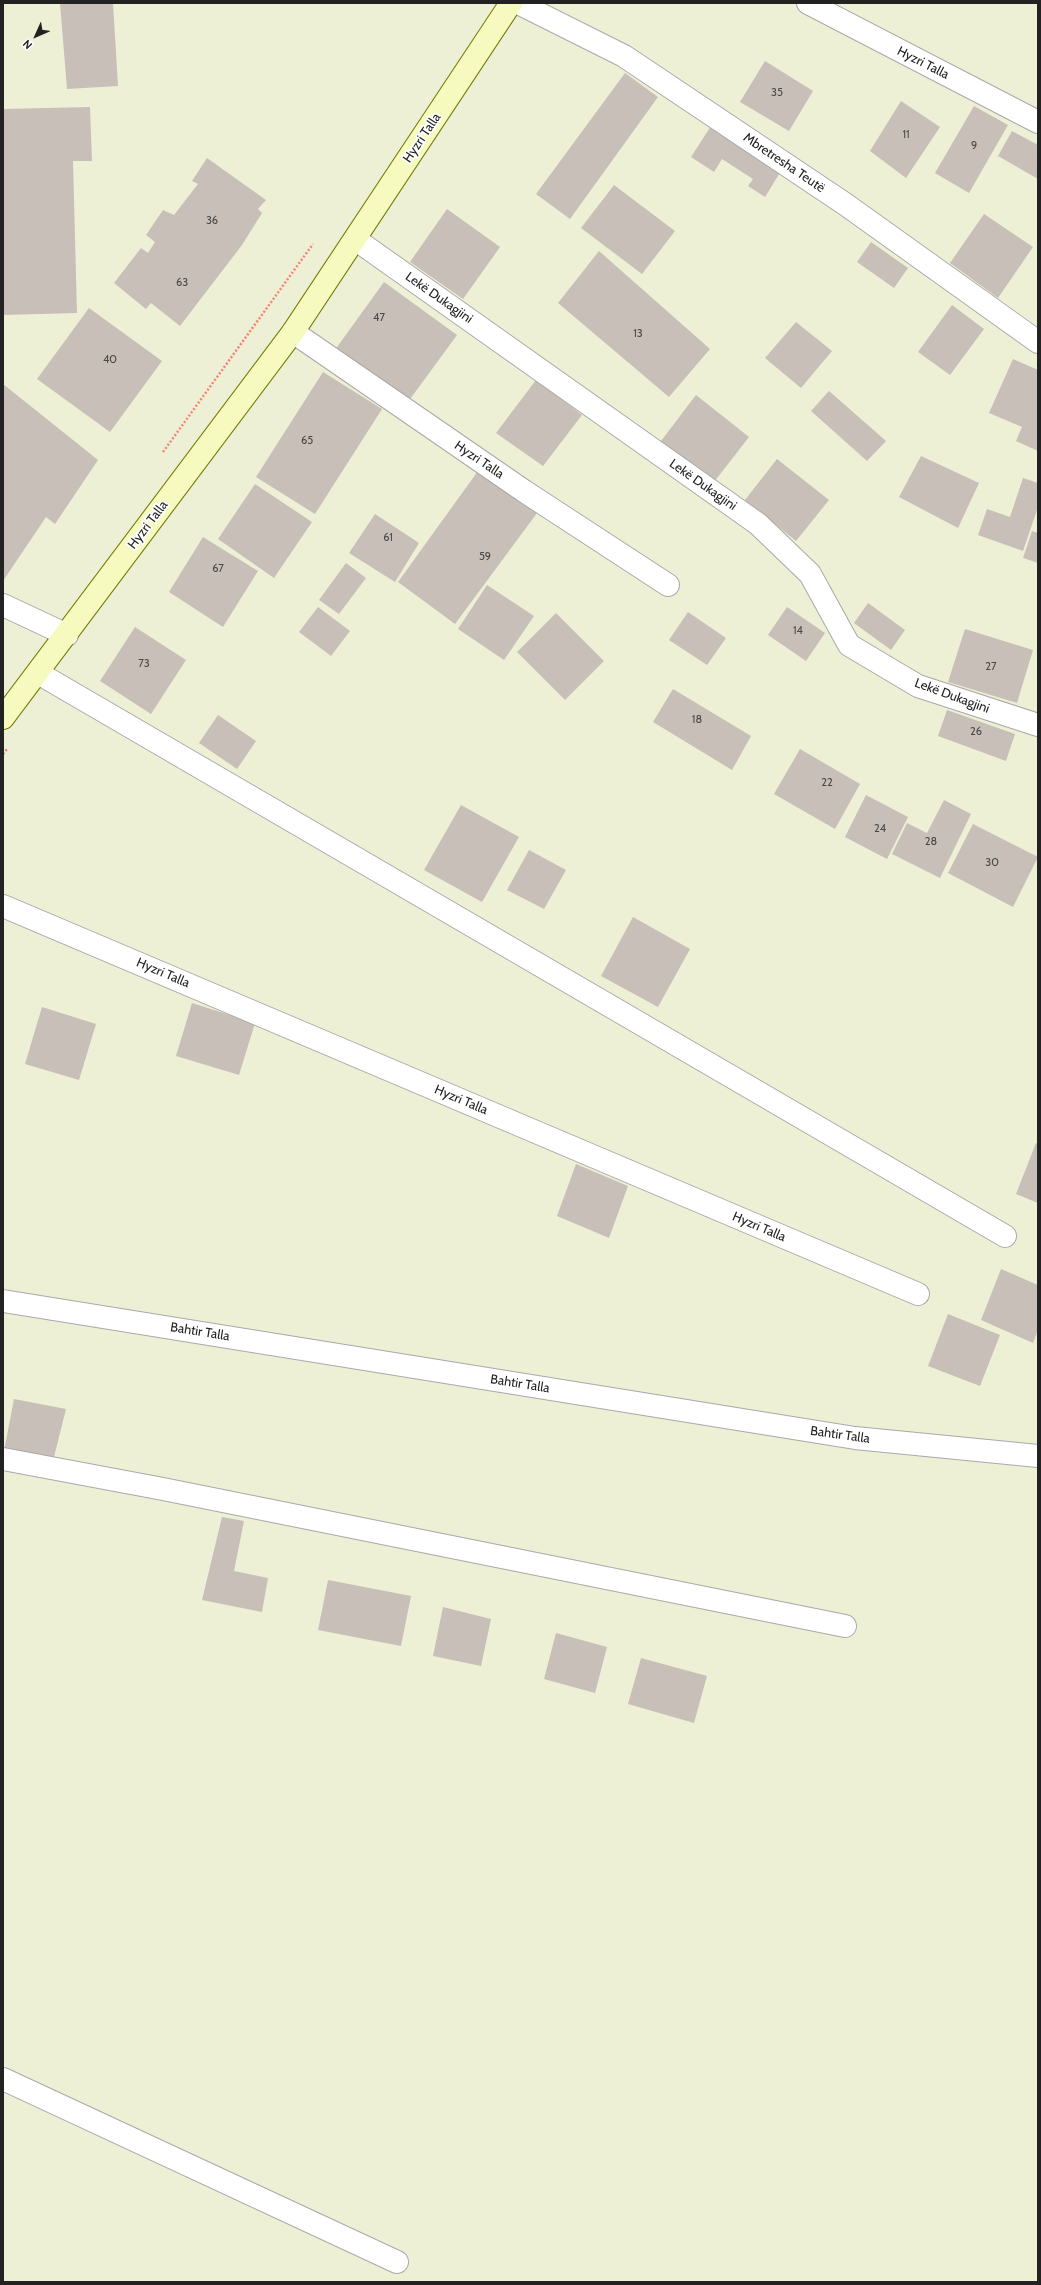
<!DOCTYPE html>
<meta charset="utf-8">
<style>
body{margin:0}
#map{position:relative;width:1041px;height:2285px;overflow:hidden;background:#f2efe9;font-family:Cabin,sans-serif}
canvas{display:block}
.frame{position:absolute;inset:0;border:4px solid #222;pointer-events:none}
.north{position:absolute;left:16px;top:16px;width:40px;height:40px;-webkit-text-stroke:3px #fff;paint-order:stroke;rotate:225deg;font-size:11px;font-weight:700;line-height:16px;text-align:center;color:#222}
.north::after{content:'';display:block;margin:auto;width:14px;height:18px;background:#222;clip-path:polygon(50% 0,100% 100%,50% 72%,0 100%)}
</style>
<div id="map">
<canvas width="1041" height="2285"></canvas>
<div class="frame"></div>
<div class="north">N</div>
</div>
<script>
const ctx = document.querySelector('canvas').getContext('2d');
ctx.lineJoin = 'round';
function fill(path, color) { ctx.fillStyle = color; ctx.fill(path, 'evenodd'); }
function trace(path, color, width, dash) { ctx.strokeStyle = color; ctx.lineWidth = width; ctx.lineCap = dash ? 'butt' : 'round'; ctx.setLineDash(dash || []); ctx.stroke(path); }
function label(font, color, halo, rows, align = 'center') {
  ctx.font = font + ' Cabin,sans-serif'; ctx.lineWidth = 3.5; ctx.setLineDash([]); ctx.textBaseline = 'middle'; ctx.strokeStyle = halo; ctx.fillStyle = color; for (const [text, x, y, turn = 0] of rows) {
    ctx.save(); ctx.translate(x, y); ctx.rotate((+turn || 0) * Math.PI / 180); ctx.textAlign = isNaN(turn) ? turn : align; if (halo) ctx.strokeText(text, 0, 0); ctx.fillText(text, 0, 0); ctx.restore();
  }
}
const farmland = new Path2D(`
 M3,3H1038V2282H3Z`);
const building = new Path2D(`
 M60,3H113L118,86L67,89Z
 M765,61L813,91L789,131L740,102Z
 M625,73L658,97L570,219L536,194Z
 M901,101L940,127L906,178L870,151Z
 M974,106L1008,125L969,193L935,173Z
 M90,107L92,161H73L77,313L3,315V109Z
 M711,126L781,171L765,197L748,186L753,179L722,159L714,172L691,157Z
 M1012,131L1038,145V179L998,156Z
 M207,158L266,200L258,209L262,213L242,245L180,326L151,303L146,309L114,283L141,248L148,253L155,242L146,235L163,210L174,215L198,184L192,181Z
 M614,185L675,231L642,274L581,228Z
 M447,209L500,247L463,299L410,262Z
 M984,214L1033,247L998,298L950,263Z
 M871,242L908,268L894,288L857,262Z
 M599,251L710,349L669,397L558,303Z
 M384,282L457,335L405,406L332,354Z
 M952,305L984,329L950,375L918,352Z
 M89,308L162,361L110,432L37,379Z
 M796,322L832,351L801,388L765,358Z
 M1013,359L1038,370V451L1016,441L1022,427L989,413Z
 M323,372L382,409L315,514L256,477Z
 M536,380L582,415L543,466L496,433Z
 M3,384L98,460L55,524L46,517L3,581Z
 M829,391L886,441L867,461L811,411Z
 M696,395L749,437L714,482L661,441Z
 M921,456L979,483L958,528L899,497Z
 M777,459L829,500L796,541L745,500Z
 M478,471L537,513L455,624L398,582Z
 M1023,478L1038,483V507L1023,551L978,535L987,509L1010,517Z
 M255,484L312,522L274,578L218,539Z
 M375,514L419,543L395,582L349,553Z
 M1032,531L1038,533V563L1023,558Z
 M203,537L258,571L223,627L169,592Z
 M346,563L366,578L339,614L319,600Z
 M487,585L534,616L504,660L458,629Z
 M868,603L905,630L891,650L854,623Z
 M318,607L350,631L331,656L299,632Z
 M787,607L825,633L806,661L768,635Z
 M688,612L726,638L707,665L669,640Z
 M556,613L604,661L565,700L517,652Z
 M135,627L186,660L151,714L100,681Z
 M965,629L1033,650L1017,703L948,682Z
 M673,689L751,736L732,770L653,722Z
 M947,710L1015,734L1006,761L938,736Z
 M218,715L256,741L237,769L199,743Z
 M800,749L860,784L835,829L774,794Z
 M866,795L908,817L887,859L845,837Z
 M944,800L971,814L940,878L892,854L907,823L927,833Z
 M461,805L519,837L482,902L424,870Z
 M973,824L1038,857L1013,907L948,873Z
 M529,850L566,870L544,909L507,890Z
 M633,917L690,949L658,1007L601,976Z
 M192,1003L255,1023L239,1075L176,1056Z
 M42,1007L96,1024L79,1080L25,1064Z
 M1036,1143L1038,1144V1203L1016,1194Z
 M576,1164L628,1186L609,1238L557,1216Z
 M1001,1269L1038,1285V1330L1033,1343L981,1320Z
 M948,1314L1000,1335L980,1386L928,1366Z
 M14,1399L66,1409L53,1461L4,1451Z
 M222,1517L244,1521L234,1571L268,1578L262,1612L202,1600Z
 M328,1580L411,1596L401,1646L318,1630Z
 M443,1607L491,1619L481,1666L433,1656Z
 M556,1633L607,1647L595,1693L544,1679Z
 M641,1658L707,1676L694,1723L628,1704Z`);
const path = new Path2D(`
 M163,452L313,244
 M3,754L8,748`);
const street = new Path2D(`
 M518,3L624,56L845,204L1038,342
 M808,3L1038,122
 M355,239L758,524L810,574L849,645L918,686L1038,725
 M293,332L524,491L668,585
 M3,605L67,635
 M38,673L1005,1236
 M3,906L918,1294
 M3,1301L855,1438L1038,1456
 M3,1459L163,1489L845,1626
 M3,2079L397,2262`);
const secondary = new Path2D(`
 M3,718L293,332L511,3`);
const numberNames = [
 ["35",777,93],
 ["11",906,135],
 ["9",974,146],
 ["36",212,221],
 ["63",182,283],
 ["47",379,318],
 ["13",638,334],
 ["40",110,360],
 ["65",307,441],
 ["61",388,538],
 ["59",485,557],
 ["67",218,569],
 ["14",798,631],
 ["73",144,664],
 ["27",991,667],
 ["18",697,720],
 ["26",976,732],
 ["22",827,783],
 ["24",880,829],
 ["28",931,842],
 ["30",992,863]
];
const streetNames = [
 ["Hyzri Talla",923,63,27],
 ["Hyzri Talla",422,138,-56],
 ["Mbretresha Teutë",784,163,34],
 ["Lekë Dukagjini",439,298,35],
 ["Hyzri Talla",479,460,34],
 ["Lekë Dukagjini",703,485,35],
 ["Hyzri Talla",148,525,-53],
 ["Lekë Dukagjini",952,696,20],
 ["Hyzri Talla",163,973,23],
 ["Hyzri Talla",461,1100,23],
 ["Hyzri Talla",759,1227,23],
 ["Bahtir Talla",200,1332,9],
 ["Bahtir Talla",520,1384,9],
 ["Bahtir Talla",840,1435,8]
];
fill(farmland, '#eef0d5');
fill(building, '#c7bfb8');
trace(street, '#a9a9a9', 24);
trace(secondary, '#707d05', 24);
trace(path, '#fa8072', 2.5, [2, 2]);
trace(street, '#fff', 22);
trace(secondary, '#f7fabf', 22);
label('11px', '#4b4948', null, numberNames);
label('13px', '#222', '#fff', streetNames);
</script>
